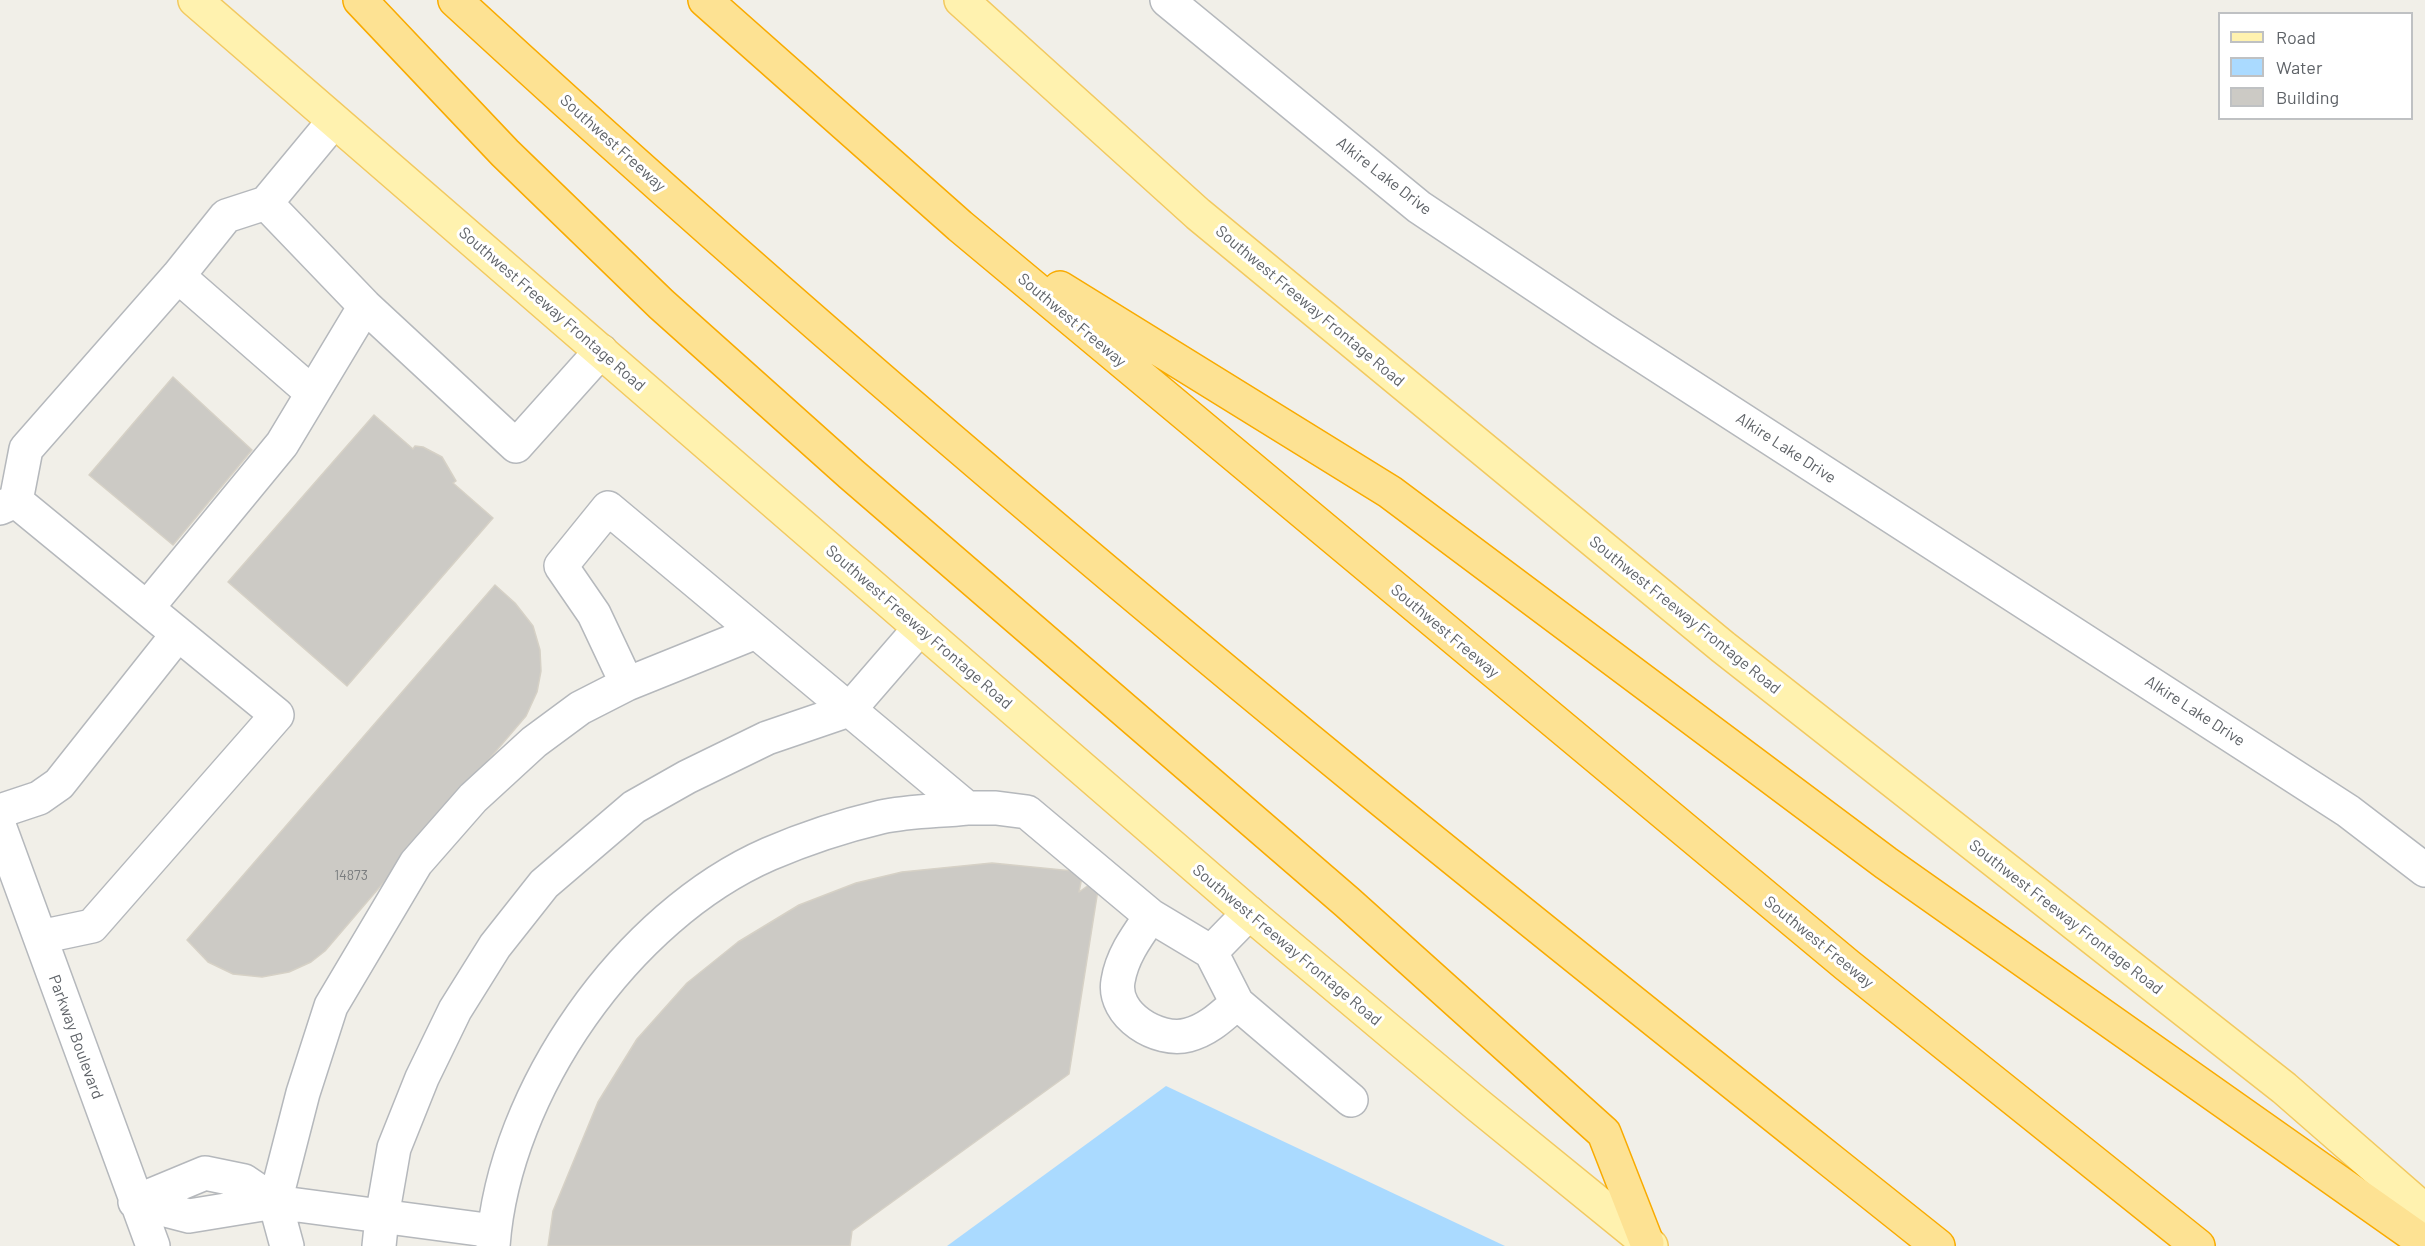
<!DOCTYPE html>
<style>
body{margin:0}
#map{position:relative;width:2425px;height:1246px;overflow:hidden;background:#f1efe8;font-family:Barlow,sans-serif}
canvas{display:block}
.legend{position:absolute;left:2218px;top:12px;width:195px;height:108px;box-sizing:border-box;background:#fff;border:2px solid #bfc1c3;margin:0;padding:8px 10px;list-style:none;font-size:18px;color:#5f6368}
.legend li{display:flex;align-items:center;gap:12px;height:30px}
.legend b{width:30px;border:2px solid #bfc1c3}
</style>
<div id="map">
<canvas width="2425" height="1246"></canvas>
<ul class="legend">
<li><b style="height:8px;background:#fff2af"></b>Road</li>
<li><b style="height:16px;background:#aadaff"></b>Water</li>
<li><b style="height:16px;background:#cccac5"></b>Building</li>
</ul>
</div>
<script>
const ctx = document.querySelector('canvas').getContext('2d');
ctx.lineJoin = 'round';
function fill(path, color) { ctx.fillStyle = color; ctx.fill(path, 'evenodd'); }
function trace(path, color, width, dash) { ctx.strokeStyle = color; ctx.lineWidth = width; ctx.lineCap = dash ? 'butt' : 'round'; ctx.setLineDash(dash || []); ctx.stroke(path); }
function label(font, color, halo, rows, align = 'center') {
  ctx.font = font + ' Barlow,sans-serif'; ctx.lineWidth = 6; ctx.setLineDash([]); ctx.textBaseline = 'middle'; ctx.strokeStyle = halo; ctx.fillStyle = color; for (const [text, x, y, turn = 0] of rows) {
    ctx.save(); ctx.translate(x, y); ctx.rotate((+turn || 0) * Math.PI / 180); ctx.textAlign = isNaN(turn) ? turn : align; if (halo) ctx.strokeText(text, 0, 0); ctx.fillText(text, 0, 0); ctx.restore();
  }
}
const water = new Path2D(`
 M1166,1086L1505,1246H947Z`);
const building = new Path2D(`
 M173,377L252,450L173,545L89,475Z
 M374,415L413,449L415,446L423,447L442,457L456,481L453,483L493,518L347,686L228,582Z
 M495,585L515,603L533,626L540,650L541,671L537,692L526,716L325,951L311,962L289,972L262,977L233,974L208,962L187,940Z
 M992,863L1083,872L1079,892L1100,877L1069,1074L852,1231L850,1246H548L553,1211L598,1102L637,1039L687,983L738,942L799,905L856,883L902,872Z`);
const minor = new Path2D(`
 M1167,0L1419,207L1603,330L2348,811L2425,870
 M334,121L266,203L365,306L516,446L601,351
 M178,276L311,392
 M16,501L26,449L178,276L226,216L266,203
 M0,508L16,501L277,715L92,926L40,937
 M147,608L282,444L365,306
 M627,684L594,614L561,566L608,508L967,808H996L1027,812L1151,916L1211,952L1249,913
 M0,811L39,798L59,784L178,634
 M0,828L153,1246
 M1151,916C1137,936 1122,956 1118,981C1112,1015 1158,1043 1188,1035C1208,1030 1222,1016 1237,1003
 M1211,952L1237,1003L1351,1100
 M205,1173L244,1181L275,1202L189,1216L135,1202Z
 M275,1202L494,1231
 M287,1246L275,1202L303,1093L331,1006L416,863L473,798L534,742L580,708L627,684L756,632
 M379,1246L382,1217L394,1148L422,1078L455,1010L495,946L544,884L634,807L687,777L767,738L849,710L920,628
 M493,1246C504,1091 627,916 769,854C804,839 843,826 881,817C908,811 939,811 967,808`);
const major = new Path2D(`
 M195,0L1249,913L1479,1106L1651,1246
 M961,0L1198,214L1723,647L2284,1088L2425,1211`);
const highway = new Path2D(`
 M360,0L505,153L661,304L851,474L1347,902L1604,1133L1647,1243
 M455,0C749,271 1052,530 1361,783C1552,939 1745,1092 1938,1246
 M705,0L960,226L1847,965L2198,1246
 M1060,288L1390,492L1886,863L2425,1243`);
const numberNames = [
 ["14873",351,875]
];
const streetNames = [
 ["Southwest Freeway",613,143,42],
 ["Alkire Lake Drive",1384,176,38],
 ["Southwest Freeway Frontage Road",1310,306,40],
 ["Southwest Freeway Frontage Road",552,309,41],
 ["Southwest Freeway",1072,320,40],
 ["Alkire Lake Drive",1786,448,33],
 ["Southwest Freeway Frontage Road",1685,615,39],
 ["Southwest Freeway Frontage Road",919,627,41],
 ["Southwest Freeway",1445,631,40],
 ["Alkire Lake Drive",2195,711,33],
 ["Southwest Freeway Frontage Road",2066,917,38],
 ["Southwest Freeway",1819,942,39],
 ["Southwest Freeway Frontage Road",1287,945,40],
 ["Parkway Boulevard",76,1037,70]
];
fill(water, '#aadaff');
fill(building, '#cccac5');
trace(building, '#d6d1c6', 1.5);
trace(minor, '#b5b8bc', 36);
trace(major, '#f2c960', 36);
trace(highway, '#f9ab00', 36);
trace(minor, '#fff', 33);
trace(major, '#fff2af', 33);
trace(highway, '#fde293', 33);
label('14px', '#7a7d7f', null, numberNames);
label('16px', '#5f6368', '#fff', streetNames);
</script>
